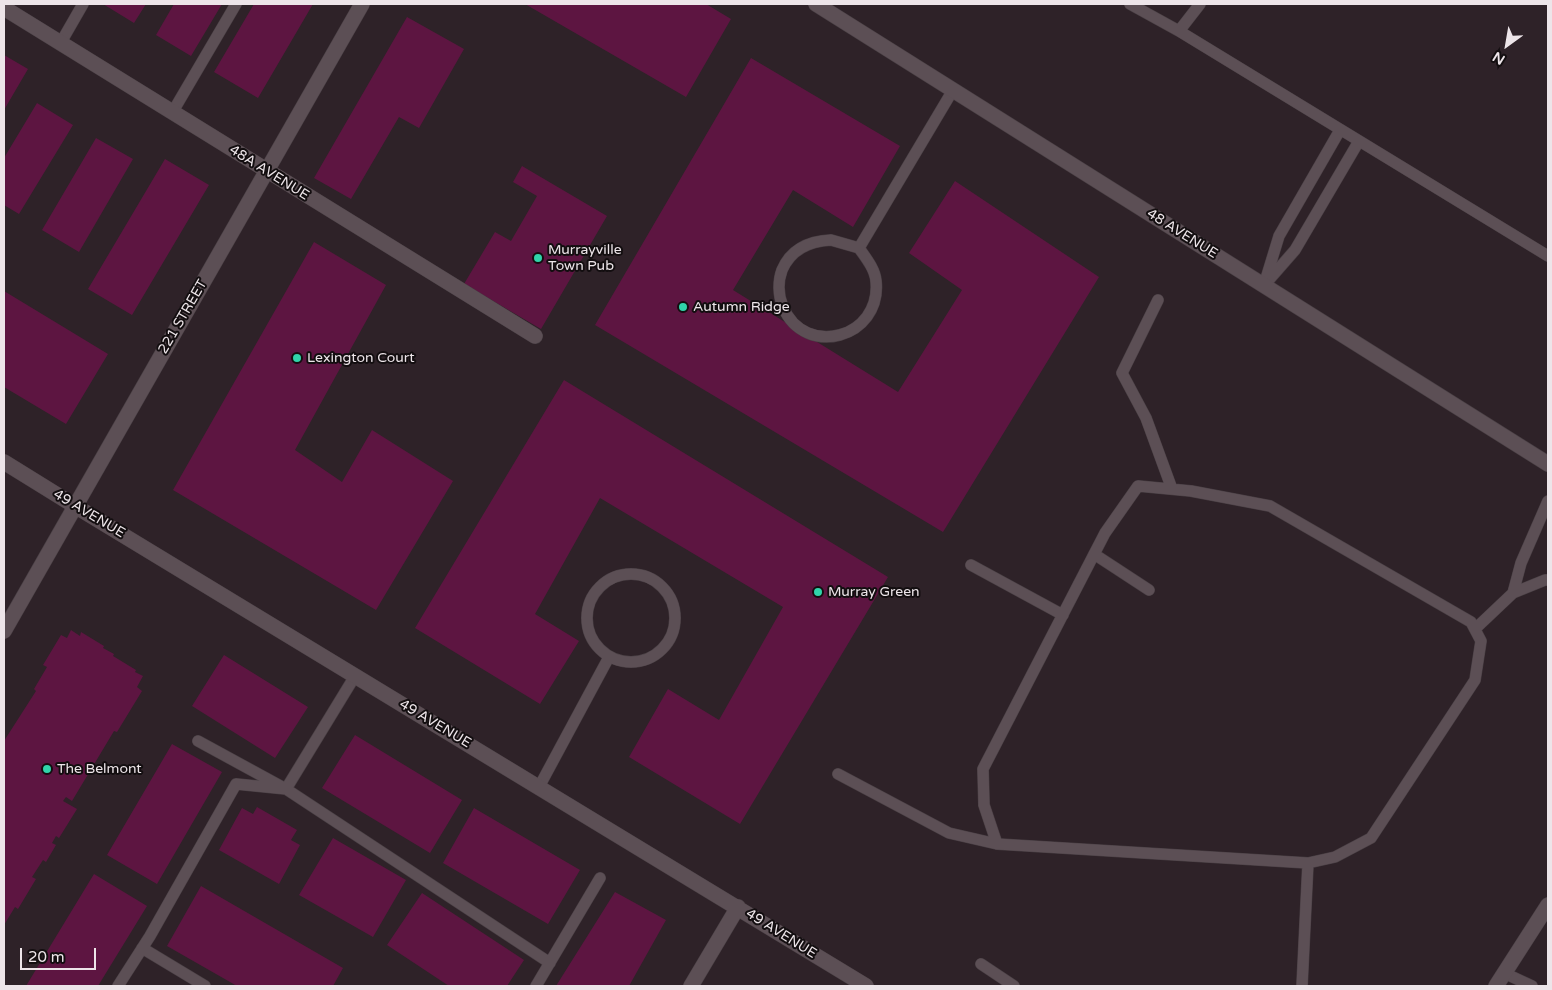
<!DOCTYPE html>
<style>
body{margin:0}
#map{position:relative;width:1552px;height:990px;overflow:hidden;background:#2e2228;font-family:"Varela Round",sans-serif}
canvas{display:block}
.frame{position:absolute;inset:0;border:5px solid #ede5e9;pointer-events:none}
.north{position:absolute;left:1482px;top:20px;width:50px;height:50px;-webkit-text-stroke:4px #130e10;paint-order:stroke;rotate:212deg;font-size:14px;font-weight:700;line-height:20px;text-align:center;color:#ede5e9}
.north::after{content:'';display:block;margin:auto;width:18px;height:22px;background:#ede5e9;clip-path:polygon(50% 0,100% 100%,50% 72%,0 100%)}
.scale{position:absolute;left:20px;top:948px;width:76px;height:22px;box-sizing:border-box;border:2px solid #ede5e9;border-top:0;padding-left:6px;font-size:15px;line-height:18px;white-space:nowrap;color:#ede5e9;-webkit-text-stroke:4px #130e10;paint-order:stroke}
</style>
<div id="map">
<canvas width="1552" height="990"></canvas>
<div class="frame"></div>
<div class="north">N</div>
<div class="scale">20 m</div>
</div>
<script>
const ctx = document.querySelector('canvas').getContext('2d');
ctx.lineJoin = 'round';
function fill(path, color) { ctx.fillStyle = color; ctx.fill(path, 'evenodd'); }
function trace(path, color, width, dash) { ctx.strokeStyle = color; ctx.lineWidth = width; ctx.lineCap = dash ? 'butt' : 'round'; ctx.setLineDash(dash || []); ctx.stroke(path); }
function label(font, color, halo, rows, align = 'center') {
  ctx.font = font + ' "Varela Round",sans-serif'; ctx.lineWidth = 4; ctx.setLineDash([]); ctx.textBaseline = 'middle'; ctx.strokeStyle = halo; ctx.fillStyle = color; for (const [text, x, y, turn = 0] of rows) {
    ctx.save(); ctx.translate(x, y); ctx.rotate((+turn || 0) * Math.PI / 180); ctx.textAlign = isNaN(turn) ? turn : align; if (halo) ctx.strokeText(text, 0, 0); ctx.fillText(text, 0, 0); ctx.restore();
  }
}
const building = new Path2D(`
 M103,4H146L134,23Z
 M174,4H222L191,56L156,35Z
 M254,4H313L258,98L214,72Z
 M525,4H706L731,19L686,97Z
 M407,17L464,49L419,128L399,117L351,199L314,178Z
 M4,55L28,69L4,110Z
 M751,58L900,146L853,227L793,190L733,290L898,392L962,290L909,253L955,181L1099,277L943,532L595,325Z
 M37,103L73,125L19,214L4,205V158Z
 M96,138L133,159L79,252L42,230Z
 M165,159L209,185L132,315L88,289Z
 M522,166L607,216L541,329L464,284L495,232L511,241L537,196L513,182Z
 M314,242L386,285L295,450L342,482L372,430L453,481L376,610L173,490Z
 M4,291L108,354L66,424L4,387Z
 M564,380L888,577L740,824L629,757L668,689L719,720L783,607L600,498L535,614L579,641L540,704L415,628Z
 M71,630L80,636L81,632L104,646L103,648L114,654L113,656L136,670L135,672L143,676L137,687L142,691L117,732L114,731L72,801L66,797L63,801L77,809L59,838L56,836L52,843L56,845L46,862L43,860L32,877L36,879L18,909L15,907L4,925V741L36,691L34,689L47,667L43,665L61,635L67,638Z
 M224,655L308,707L275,758L192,706Z
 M355,735L462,800L430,853L322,788Z
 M172,744L222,772L157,884L107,855Z
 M257,807L297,830L291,840L300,845L279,884L219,850L242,808L253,814Z
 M474,808L580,870L548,924L443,863Z
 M333,838L406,880L373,937L299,895Z
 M94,874L147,906L98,986H26Z
 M201,886L343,968L333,986H237L167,946Z
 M615,892L666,920L629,986H556Z
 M422,893L524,960L507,986H449L387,945Z`);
const service = new Path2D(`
 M1130,4L1179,31
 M1200,4L1179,31L1548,256
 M60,44L83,4
 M172,113L236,4
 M831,240L859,248C866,258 875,269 876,281C882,338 805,359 783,307C778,295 778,281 782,270C791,249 810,241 831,240Z
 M859,248L953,90
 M1267,282L1295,250L1359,141
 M1264,285L1279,236L1340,130
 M1158,300L1122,373L1146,418L1172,489
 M1094,554L1149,590
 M971,565L1063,615
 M587 618a44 44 0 1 1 88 0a44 44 0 1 1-88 0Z
 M1513,593L1545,580H1548
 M1475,629L1513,593L1521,563L1548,501
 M198,741L286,789L550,963
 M838,774L949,833L997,844L1308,863L1302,986
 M539,787L609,657
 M997,844L984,805L983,769L1105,533L1138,486L1191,491L1270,506L1471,622L1481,641L1475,680L1371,838L1335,857L1308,863
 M142,948L205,986
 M981,964L1014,986
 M1504,973L1532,986
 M118,986L150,936L236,784L286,789L355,676
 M536,986L600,878`);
const minor = new Path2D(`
 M4,8L535,336
 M4,462L75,506`);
const tertiary = new Path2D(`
 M75,506L866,986
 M4,631L362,4
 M691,986L738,907
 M1496,986L1548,905`);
const secondary = new Path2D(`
 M816,4L1548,464`);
const markers = [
 [538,258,5,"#30d4aa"],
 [683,307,5,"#30d4aa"],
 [297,358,5,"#30d4aa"],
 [818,592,5,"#30d4aa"],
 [47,769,5,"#30d4aa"]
];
const streetNames = [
 ["48A AVENUE",269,173,32],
 ["48 AVENUE",1182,234,32],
 ["221 STREET",183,317,-60],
 ["49 AVENUE",89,514,31],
 ["49 AVENUE",435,724,31],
 ["49 AVENUE",781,934,32]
];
const poiNames = [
 ["Murrayville",548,250],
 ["Town Pub",548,266],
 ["Autumn Ridge",693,307],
 ["Lexington Court",307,358],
 ["Murray Green",828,592],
 ["The Belmont",57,769]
];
fill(building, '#5d1541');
trace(service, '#4a4045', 12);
trace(minor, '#4a4045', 16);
trace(tertiary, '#4a4045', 16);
trace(secondary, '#4a4045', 16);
trace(service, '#5c4f55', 11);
trace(minor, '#5c4f55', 15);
trace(tertiary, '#5c4f55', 15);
trace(secondary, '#5c4f55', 15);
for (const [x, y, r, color] of markers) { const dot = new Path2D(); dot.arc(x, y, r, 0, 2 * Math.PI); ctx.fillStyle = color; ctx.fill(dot); trace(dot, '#130e10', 2); }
label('14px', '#ede5e9', '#130e10', streetNames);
label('14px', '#ede5e9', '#130e10', poiNames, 'left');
</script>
